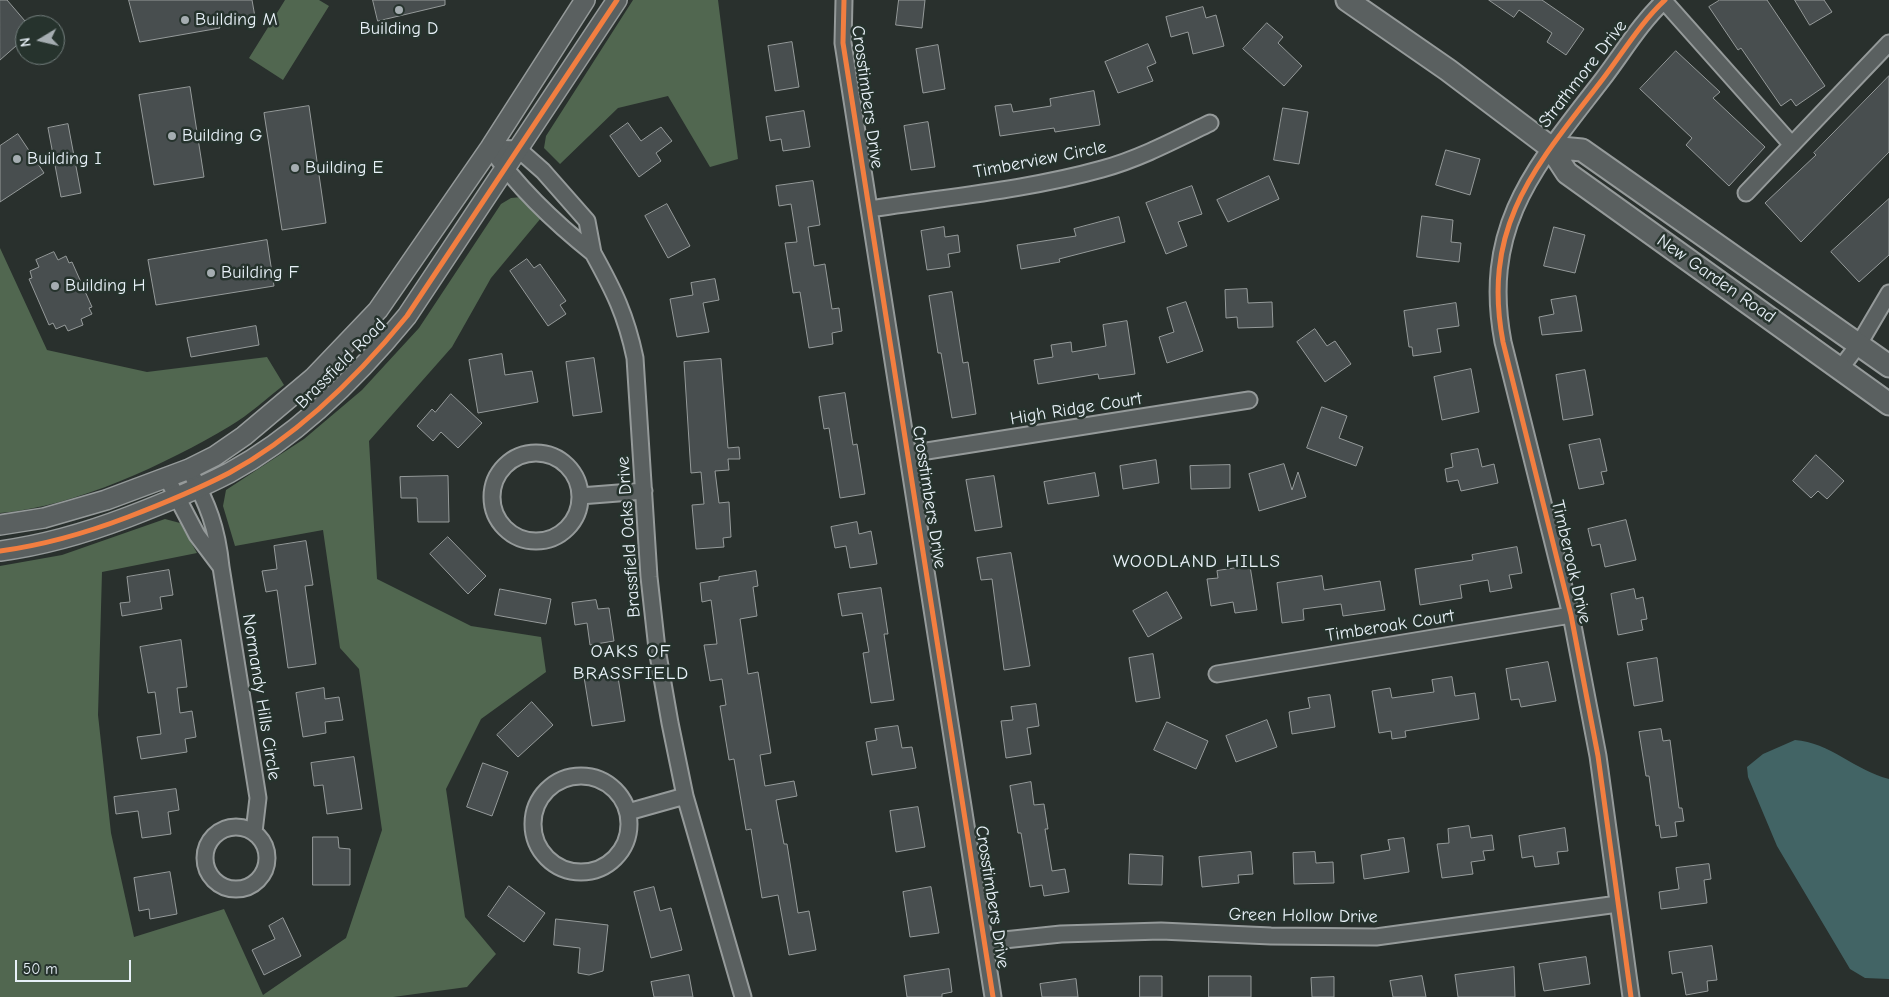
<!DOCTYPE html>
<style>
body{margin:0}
#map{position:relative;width:1889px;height:997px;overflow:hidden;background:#29302d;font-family:"Comic Neue",sans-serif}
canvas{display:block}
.north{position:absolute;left:15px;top:15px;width:50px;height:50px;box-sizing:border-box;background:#26332d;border:1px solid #747f7e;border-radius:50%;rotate:261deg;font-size:14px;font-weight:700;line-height:20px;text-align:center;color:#e8f1f8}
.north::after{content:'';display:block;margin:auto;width:18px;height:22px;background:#a5adb1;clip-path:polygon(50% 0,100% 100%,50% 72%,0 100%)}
.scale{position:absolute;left:15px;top:960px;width:116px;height:22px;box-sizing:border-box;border:2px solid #e8f1f8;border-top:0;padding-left:6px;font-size:15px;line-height:18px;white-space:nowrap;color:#e8f1f8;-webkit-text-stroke:4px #26332d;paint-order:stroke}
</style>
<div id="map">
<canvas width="1889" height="997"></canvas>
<div class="north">N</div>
<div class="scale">50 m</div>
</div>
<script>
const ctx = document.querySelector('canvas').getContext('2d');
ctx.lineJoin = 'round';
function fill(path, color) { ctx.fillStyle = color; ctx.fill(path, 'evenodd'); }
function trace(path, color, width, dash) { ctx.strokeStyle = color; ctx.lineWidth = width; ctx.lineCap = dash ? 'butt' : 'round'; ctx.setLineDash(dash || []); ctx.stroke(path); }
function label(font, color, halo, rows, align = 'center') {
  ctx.font = font + ' "Comic Neue",sans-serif'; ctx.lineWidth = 5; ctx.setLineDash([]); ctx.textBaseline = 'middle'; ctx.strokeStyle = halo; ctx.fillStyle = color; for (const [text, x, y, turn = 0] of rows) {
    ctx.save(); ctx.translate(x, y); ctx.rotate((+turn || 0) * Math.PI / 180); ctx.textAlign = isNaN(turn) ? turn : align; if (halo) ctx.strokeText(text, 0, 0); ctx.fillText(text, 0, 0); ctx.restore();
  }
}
const green = new Path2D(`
 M285,0H319L329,6L283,80L249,58Z
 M633,0H718L738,159L710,167L668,96L618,108L560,164L544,148L546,136Z
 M522,197L541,218L491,278L452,347L369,441L377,579L471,626L541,637L546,672L481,719L446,789L465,917L496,954L467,987L393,997H0V566L62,555L165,519L180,523L197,553L102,572L98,715L111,833L134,937L224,909L263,995L346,938L382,830L359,669L340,648L323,530L235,546L223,506L226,490L304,439L362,390L419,328L501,204L511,198Z
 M0,248L47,350L147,372L267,357L284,385C267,398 249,415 230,426C166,464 75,507 0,513Z`);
const water = new Path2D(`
 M1795,740C1829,742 1856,771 1889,779V979L1865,978L1850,969L1777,846L1748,777L1747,767L1763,754Z`);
const building = new Path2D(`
 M0,0H7L25,21V38L0,60Z
 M129,0H252L255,17L219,24L220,28L140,42Z
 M373,0H445V5L378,21Z
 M899,0H925L922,28L896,25Z
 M1489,0H1542L1584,29L1566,55L1547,42L1552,33L1519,10L1514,17Z
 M1720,0H1767L1825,86L1796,106L1791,99L1781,106L1741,48L1738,50L1709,7Z
 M1795,0H1824L1832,12L1810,25Z
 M1203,7L1206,18L1216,15L1224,46L1193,54L1188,32L1171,37L1166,17Z
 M1267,23L1283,37L1278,43L1302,66L1284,86L1243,49Z
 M792,42L799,87L775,91L768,46Z
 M1148,44L1156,63L1147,67L1153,81L1118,93L1105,62Z
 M938,45L945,89L923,93L916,49Z
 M1676,51L1720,92L1713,98L1765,147L1729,186L1686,145L1692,138L1640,89Z
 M1889,76V152L1801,242L1765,203L1816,155L1814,153Z
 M190,87L204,177L154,185L139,95Z
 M1094,91L1100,125L1055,132L1054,128L1000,136L995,106L1011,104L1013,112L1051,106L1050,99Z
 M309,106L326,223L282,230L264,113Z
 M1283,108L1308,112L1299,164L1274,160Z
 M804,111L810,147L783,151L781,139L770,141L766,117Z
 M928,122L935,167L911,170L904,126Z
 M628,123L641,141L661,127L672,141L656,153L661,161L639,177L610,136Z
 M68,124L81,193L61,197L48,128Z
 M18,134L44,173L0,202V146Z
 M1446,150L1480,159L1470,195L1436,185Z
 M1269,176L1279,199L1228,222L1217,200Z
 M813,181L820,225L808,227L814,266L825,264L832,309L839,308L842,331L832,333L833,344L809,348L800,292L793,293L785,243L797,242L791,204L779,206L776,186Z
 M1192,186L1202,214L1178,222L1187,246L1166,254L1146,203Z
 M1889,199V255L1859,282L1831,252Z
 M667,204L690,246L668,258L645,216Z
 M1422,216L1453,220L1451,242L1461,243L1459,262L1417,257Z
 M1119,217L1125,242L1059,259L1060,262L1021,269L1017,245L1076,236L1074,229Z
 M944,227L945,237L958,235L960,252L948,254L950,267L927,270L921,231Z
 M1554,227L1585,235L1575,273L1544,266Z
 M267,240L274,286L156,305L148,260Z
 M54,252L58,260L66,256L69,263L72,262L92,307L89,308L92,314L81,319L83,325L68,331L65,325L56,329L53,323L49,325L29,279L32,278L30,271L39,267L36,260Z
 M527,259L534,268L540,264L566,301L560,305L566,314L548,326L510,271Z
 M715,279L719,300L703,303L709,332L677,337L670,299L693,295L691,283Z
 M1247,289L1248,303L1272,302L1273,327L1238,328L1237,317L1226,318L1225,290Z
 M952,292L963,363L968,362L976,414L952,418L941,353H938L929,296Z
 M1576,296L1582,331L1542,335L1539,317L1554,314L1551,300Z
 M1186,302L1203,351L1167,363L1159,337L1174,332L1167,308Z
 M1456,303L1459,326L1437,329L1441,352L1413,356L1412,347H1409L1404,311Z
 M1127,321L1135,374L1099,379L1098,374L1038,384L1034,360L1053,357L1051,345L1071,342L1072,352L1106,346L1103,325Z
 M256,326L259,345L191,357L187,338Z
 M1315,329L1327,346L1335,341L1351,364L1325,382L1297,342Z
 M502,354L505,375L532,371L538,402L478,413L469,360Z
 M594,358L602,412L573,416L566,362Z
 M721,359L728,448L739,447L740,459H728L729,470L715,471L719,503L729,502L731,537L723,538L724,547L696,549L692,505L704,504L701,472L691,473L684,362Z
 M1471,369L1479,412L1442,420L1434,377Z
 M1585,370L1593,415L1563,420L1556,375Z
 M845,393L853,445L857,444L865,494L840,498L829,428L824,429L819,397Z
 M451,394L482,423L458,448L441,432L433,441L417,426L432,409L435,412Z
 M1322,407L1347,416L1339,438L1363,447L1356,466L1307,448Z
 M1600,439L1607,471L1601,472L1604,484L1579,489L1569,445Z
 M1478,449L1482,467L1494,464L1498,483L1461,491L1458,480L1447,482L1445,469L1453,467L1451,454Z
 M1816,455L1844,481L1827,499L1818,491L1811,498L1793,481Z
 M1156,460L1159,483L1123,489L1120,466Z
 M1284,464L1292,490L1298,472L1306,497L1259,511L1249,474Z
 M1230,465V488L1191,489L1190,466Z
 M1095,473L1099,496L1048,504L1044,482Z
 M448,476L449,522H418L417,498H401L400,477Z
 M994,476L1002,527L975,531L966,480Z
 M1626,520L1636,560L1605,567L1600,544L1592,546L1588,529Z
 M857,522L859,534L871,531L877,564L850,568L846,546L835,548L831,527Z
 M448,537L486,576L468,594L430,554Z
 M306,541L313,585L305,586L316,664L288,668L277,590L266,592L262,571L277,569L274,546Z
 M1517,547L1522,573L1509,575L1512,588L1490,592L1488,580L1460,585L1462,598L1420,605L1415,569L1473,560L1472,555Z
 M1011,553L1030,666L1004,670L992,579L981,580L977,558Z
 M1250,566L1257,610L1235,613L1233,602L1211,606L1207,579L1218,578L1217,571Z
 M169,570L173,595L160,597L162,609L122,616L120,603L130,602L127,577Z
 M756,571L758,586L753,587L757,616L740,619L748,674L758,672L771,753L760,755L765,786L794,781L797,796L776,800L784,844H787L798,913L809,911L816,950L789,955L778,895L762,898L751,829L746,830L734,759L729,760L720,706L726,705L722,679L710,681L704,645L717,644L711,600L702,602L700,583L719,580V577Z
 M1322,576L1324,590L1380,581L1385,610L1343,616L1341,604L1303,609L1304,620L1282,623L1277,583Z
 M881,588L888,634H884L894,700L871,703L863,653L869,652L862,613L842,616L838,594Z
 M500,589L551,599L546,624L495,615Z
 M1634,589L1636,599L1643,597L1647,619L1641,620L1643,630L1618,635L1611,594Z
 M1167,592L1182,618L1148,637L1133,611Z
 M596,600L598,609L609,608L614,641L590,645L587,623L575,625L572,603Z
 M181,640L187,687L177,688L180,713L192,711L196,737L185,739L187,752L141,759L137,737L161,734L155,692L148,693L140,647Z
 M1153,654L1160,698L1136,702L1129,658Z
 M1657,658L1663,701L1634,706L1627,663Z
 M1548,662L1556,701L1521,707L1519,699L1511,700L1506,669Z
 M617,671L625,721L592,726L584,677Z
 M1452,677L1455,696L1475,693L1479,719L1405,731L1406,737L1392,739L1391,731L1379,733L1372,691L1390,688L1392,698L1434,692L1432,680Z
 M324,688L325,699L339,697L343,720L325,722L326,733L303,737L296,693Z
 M1330,695L1335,727L1292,734L1289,712L1310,708L1308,698Z
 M532,702L553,725L518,757L497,735Z
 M1036,704L1039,726L1027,728L1031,754L1006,758L1001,721L1013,720L1011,707Z
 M1267,720L1277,747L1236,762L1226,736Z
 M1167,722L1208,741L1196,769L1154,750Z
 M898,726L902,748L912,747L916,768L872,775L866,742L877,740L875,729Z
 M1661,729L1663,741L1670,740L1679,808H1682L1684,821L1675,822L1677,836L1661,838L1659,825L1656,826L1649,776H1646L1639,732Z
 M354,757L362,809L327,814L323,785L314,786L311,763Z
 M483,763L508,772L492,816L467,807Z
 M1031,782L1034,805L1044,804L1048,829H1045L1052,871L1065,869L1069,892L1044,896L1042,885L1030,887L1021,833H1018L1010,786Z
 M176,789L179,810L168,812L171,834L142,838L138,811L116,814L114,797Z
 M918,807L925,847L896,852L890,811Z
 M1469,826L1471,838L1492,835L1494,850L1483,851L1485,860L1471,862L1473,874L1442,878L1437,844L1449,843L1448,829Z
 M1565,828L1568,851L1557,852L1559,864L1535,867L1533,856L1522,858L1519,836Z
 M313,837H338L339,848L350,849V885H313Z
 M1404,838L1409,872L1364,879L1361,855L1390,850L1388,840Z
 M1251,852L1253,874L1238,875L1239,883L1202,887L1199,857Z
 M1315,852L1316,863L1333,862L1334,883L1294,884L1293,853Z
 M1130,854L1163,856L1162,885L1129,884Z
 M1709,864L1711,879L1704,880L1707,903L1661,909L1659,892L1679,889L1676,868Z
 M170,872L177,914L150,919L149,909L139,911L134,878Z
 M509,886L545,913L524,942L488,916Z
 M654,887L660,911L671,908L682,950L651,958L634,892Z
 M931,887L939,933L910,937L903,892Z
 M283,918L301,956L264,975L252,950L275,939L269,926Z
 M556,919L608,925L603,971L589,975L578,973L580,948L554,945Z
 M1712,946L1717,980L1707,981L1708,991L1686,995L1682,972L1672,974L1669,952Z
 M1586,957L1590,984L1544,991L1539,964Z
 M1514,967L1515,997H1458L1455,975Z
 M949,969L952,992L942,994V997H907L904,976Z
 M689,975L693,997H654L651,982Z
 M1140,976H1162V997H1140Z
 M1209,976H1251V997H1209Z
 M1422,976L1426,997H1393L1390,981Z
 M1334,977V997H1312L1311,978Z
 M1076,979L1078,997H1042L1040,984Z`);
const minor = new Path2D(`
 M844,0L843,43L993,997
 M1664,1L1792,145
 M490,148L518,149L543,171L587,221L593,253C555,223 518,187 490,148Z
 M1746,193L1889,43
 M870,209C947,197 1027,190 1102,169C1139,159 1175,140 1210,123
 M593,253C614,291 626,315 635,358L649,577L657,649L670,723L685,796L743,997
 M1840,369L1859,344L1889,293
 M492 497a44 44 0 1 1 88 0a44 44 0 1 1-88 0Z
 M908,454L1249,400
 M167,478L197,535L221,567C217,527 208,505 189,469
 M580,496L644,491
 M221,567L258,798L254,832
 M1217,674L1571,615
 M533 824a48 48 0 1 1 96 0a48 48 0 1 1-96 0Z
 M628,812L685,796
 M205 858a31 31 0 1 1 62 0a31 31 0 1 1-62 0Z
 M985,942L1061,934L1161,931L1271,936L1376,937L1618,904
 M1631,997L1598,756L1571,615L1503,342C1481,225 1536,166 1602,80C1622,54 1641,22 1665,0`);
const tertiary = new Path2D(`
 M0,525L44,518L106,500L189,469L215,456L244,436L313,378L378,310L490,148L585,0
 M0,551C45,545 86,533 128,517C162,504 196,490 229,473C299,435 358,376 407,316L617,0`);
const secondary = new Path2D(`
 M1347,0L1448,70L1550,147L1567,173L1889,404
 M1550,147L1582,150L1889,366`);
const cycleway = new Path2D(`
 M844,0L843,43L993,997
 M0,551C45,545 86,533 128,517C162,504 196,490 229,473C299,435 358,376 407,316L617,0
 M1631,997L1598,756L1571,615L1503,342C1481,225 1536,166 1602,80C1622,54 1641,22 1665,0`);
const markers = [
 [399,10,5,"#a5adb1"],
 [185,20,5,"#a5adb1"],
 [172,136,5,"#a5adb1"],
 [17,159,5,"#a5adb1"],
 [295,168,5,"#a5adb1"],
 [211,273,5,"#a5adb1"],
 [55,286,5,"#a5adb1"]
];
const poiNames = [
 ["Building M",195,20],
 ["Building D",399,29,"center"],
 ["Building G",182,136],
 ["Building I",27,159],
 ["Building E",305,168],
 ["Building F",221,273],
 ["Building H",65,286]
];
const streetNames = [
 ["Strathmore Drive",1583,74,-52],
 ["Crosstimbers Drive",867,97,82],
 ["Timberview Circle",1040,160,-11],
 ["New Garden Road",1716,279,35],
 ["Brassfield Road",341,364,-45],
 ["High Ridge Court",1076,409,-9],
 ["Crosstimbers Drive",929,497,81],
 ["Brassfield Oaks Drive",629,537,-94],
 ["Timberoak Drive",1571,562,77],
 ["Timberoak Court",1390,626,-9],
 ["Normandy Hills Circle",261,697,81],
 ["Crosstimbers Drive",992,897,81],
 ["Green Hollow Drive",1303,916,1]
];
const neighbourhoodNames = [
 ["WOODLAND HILLS",1197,562],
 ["OAKS OF",631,652],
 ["BRASSFIELD",631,674]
];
fill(green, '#516750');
fill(water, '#426465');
fill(building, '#484e4f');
trace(building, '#959a9a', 1);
trace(minor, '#959a9a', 19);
trace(tertiary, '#959a9a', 22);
trace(secondary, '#959a9a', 25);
trace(minor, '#5a6060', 15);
trace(tertiary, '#5a6060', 19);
trace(secondary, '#5a6060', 21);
trace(cycleway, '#f27e40', 5);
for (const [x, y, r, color] of markers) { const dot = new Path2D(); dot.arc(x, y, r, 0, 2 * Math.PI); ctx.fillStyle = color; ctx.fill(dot); trace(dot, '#26332d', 2); }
label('18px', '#e8f1f8', '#26332d', poiNames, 'left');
label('18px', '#e8f1f8', '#26332d', streetNames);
ctx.letterSpacing = '1px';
label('19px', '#e8f1f8', '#26332d', neighbourhoodNames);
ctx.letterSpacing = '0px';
</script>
